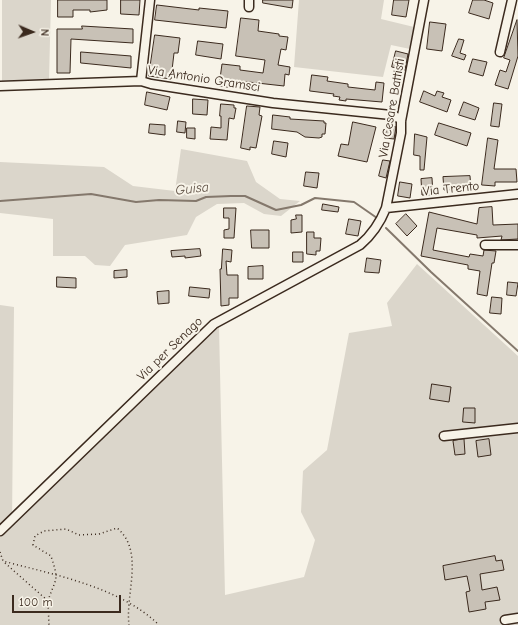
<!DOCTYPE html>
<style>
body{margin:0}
#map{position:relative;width:518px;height:625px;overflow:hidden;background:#f7f3e8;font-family:"Comic Neue",sans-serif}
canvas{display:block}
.north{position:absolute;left:12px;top:12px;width:40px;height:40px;-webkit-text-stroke:3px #f7f3e8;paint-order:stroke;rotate:92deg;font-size:11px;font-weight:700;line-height:16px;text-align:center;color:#3b2a1e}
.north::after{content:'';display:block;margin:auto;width:14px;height:18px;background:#3b2a1e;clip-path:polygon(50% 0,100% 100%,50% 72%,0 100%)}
.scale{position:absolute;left:12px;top:595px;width:109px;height:18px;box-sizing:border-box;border:2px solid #3b2a1e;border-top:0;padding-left:5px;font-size:12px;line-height:14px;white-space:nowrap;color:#3b2a1e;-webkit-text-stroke:3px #f7f3e8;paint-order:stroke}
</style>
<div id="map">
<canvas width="518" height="625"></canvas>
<div class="north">N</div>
<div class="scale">100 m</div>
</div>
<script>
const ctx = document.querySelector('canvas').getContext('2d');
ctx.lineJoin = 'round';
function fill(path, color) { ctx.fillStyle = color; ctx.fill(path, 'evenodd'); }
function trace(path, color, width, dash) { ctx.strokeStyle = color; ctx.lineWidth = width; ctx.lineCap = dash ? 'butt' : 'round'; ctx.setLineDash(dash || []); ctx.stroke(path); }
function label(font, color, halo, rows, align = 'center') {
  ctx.font = font + ' "Comic Neue",sans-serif'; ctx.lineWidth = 4; ctx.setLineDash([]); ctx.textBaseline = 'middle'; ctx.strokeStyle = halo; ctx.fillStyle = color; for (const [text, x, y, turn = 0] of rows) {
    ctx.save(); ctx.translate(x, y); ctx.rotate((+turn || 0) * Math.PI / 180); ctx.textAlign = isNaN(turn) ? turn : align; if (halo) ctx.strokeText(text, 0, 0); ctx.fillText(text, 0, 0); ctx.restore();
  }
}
const green = new Path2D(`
 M2,0H51L49,80L2,81Z
 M299,0H384L381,19L414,27L410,49L391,45L383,77L294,67Z
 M181,149L247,161L256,182L280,199L300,201L281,216L264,214L244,203L217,204L196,217L187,235L125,245L110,266L95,265L85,256H53V219L0,213V162L104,167L133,186L175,191Z
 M417,264L518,356V625H0V305L14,307L12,524L219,327L225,595L304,577L315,540L301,512L303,471L327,450L349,333L392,326L387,303Z`);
const stream = new Path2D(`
 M0,201L91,194L136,202L159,200L196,201L206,197L231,196H245L276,210L301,205L315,198L354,202L377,218
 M386,228L431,272L518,351`);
const building = new Path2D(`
 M58,0H107V10L90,12V10H73V17H58Z
 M121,0H140L139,15L121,14Z
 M263,0H293L292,8L263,3Z
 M394,0H409L406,17L392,15Z
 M473,0H484L493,3L489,19L469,13Z
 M157,5L199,10V8L228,11L226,28L155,20Z
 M241,18L259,20L258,31L279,34V36L288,37L286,50L281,49L278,65L290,67L289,75L285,74L284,86L239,81L238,85H235V88L219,86L222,64L240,66V70L263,73L265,60L236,56Z
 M517,20L518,56L508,89L495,85L500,70L506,72L510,60L504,58Z
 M430,22L446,24L442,51L427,49Z
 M82,26L133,29V43L71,39L70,73H57V29H82Z
 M155,35L180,38L178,53H174L171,79L149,76Z
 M459,39L464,40L460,53L466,55L464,60L452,56Z
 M198,41L223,44L221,59L196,55Z
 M396,51L408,54L405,70L392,67Z
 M81,52L131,56V68L81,63Z
 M473,59L487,62L483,76L469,72Z
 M312,75L328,77L327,81L348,84V87L375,90L376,82L384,83L382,102L346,99V101L339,100L340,97L333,96L334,94L310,91Z
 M424,91L435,96L437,91L444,93L442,97L451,100L447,112L420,102Z
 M147,92L170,97L167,110L145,105Z
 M193,99L208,100L207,115L193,114Z
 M464,102L479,108L475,120L459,115Z
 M494,103L502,104L499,127L491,126Z
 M221,104L234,105V108H236L234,119L229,118L227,140L210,139L211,127L221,128V116H220Z
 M247,106L260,107L259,115L262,116L256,148L250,147V150L241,148Z
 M273,115L290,117V119L324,121V123H326L325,134H322V137L319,138L305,137L297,132L272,129Z
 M178,121L186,122L185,133L177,132Z
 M353,122L376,127L367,162L338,156L341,144L348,145Z
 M439,123L471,133L467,146L435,135Z
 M150,124L165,125V135L149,133Z
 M388,125L396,127L394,139L385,138Z
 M187,128H195V139L187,138Z
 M415,134L427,137L424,170H420V156L414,155Z
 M488,138L498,140L494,169H516L517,182H495V186L482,185Z
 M274,141L288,143L286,157L272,154Z
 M383,160L390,161L386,178L379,176Z
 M306,172L319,173L317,188L304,186Z
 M470,176L471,189L444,190L443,177Z
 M432,178L433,195H422L421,179Z
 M400,182L412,184L410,198L398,196Z
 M323,204L339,207L338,212L322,210Z
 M492,207L493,225L518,224V239L501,240L502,236L477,238V235L437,228L433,250L469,257L470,254L483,256L484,250L496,251L494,263H492L487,296L477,294L480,271L468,269V265L421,256L429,212L477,224L479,208Z
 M224,208H236L234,238H224V230L229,229V218H224Z
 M406,214L417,226L407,236L396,224Z
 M296,215H302V232L291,233V220L296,219Z
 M349,219L361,221L358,236L346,234Z
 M251,230H269V248H252Z
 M307,232H314V238H321L320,251H316V255L307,254Z
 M200,249L201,256L185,258V256L172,257L171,251Z
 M223,249L232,250L231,262L226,261L227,275H238V298H229V305L221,306L220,269H221Z
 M293,252H303V262H293Z
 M367,258L381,260L379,273L365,272Z
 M263,266V279H248V267Z
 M127,270V277L114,278V271Z
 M57,277L76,278V288L57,287Z
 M508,282L518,283L516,296L507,295Z
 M190,287L210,289L209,298L189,296Z
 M169,291V303L158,304L157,292Z
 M492,297L502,298L501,314L490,313Z
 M432,384L451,387L449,402L430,399Z
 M464,408H475V423L463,422Z
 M464,439L465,454L455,455L453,441Z
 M489,439L491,455L478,457L476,441Z
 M495,556L496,561L502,560L504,570L480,574L482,590L497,587L500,600L485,602L486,609L469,612L466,592L470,591L467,576L445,580L443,566Z`);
const path = new Path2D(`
 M0,552L3,561C55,575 120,587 159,625
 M5,563L48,601L49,625
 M48,601C50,594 53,588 55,582C58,575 53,563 51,556L33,545L35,536L44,531L66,529L79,535L99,534L117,528C145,551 125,594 129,625`);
const minor = new Path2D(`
 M249,7V0
 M500,52L512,0
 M141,81L150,0
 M0,86L141,81L151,84L273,103L391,115L399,118L401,121
 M386,208L518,194
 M485,245H518
 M444,436L518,428
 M0,531L214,324L360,245C373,234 380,223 386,208L401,133V121L424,0
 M505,620L518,618`);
const streetNames = [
 ["Via Antonio Gramsci",204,79,9],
 ["Via Cesare Battisti",392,108,-80],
 ["Via Trento",451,189,-6],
 ["Via per Senago",170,349,-44]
];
const waterNames = [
 ["Guisa",192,189,-6]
];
fill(green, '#dbd6cb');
trace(stream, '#84786c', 2);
fill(building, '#c8c1b6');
trace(building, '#3b2a1e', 1);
trace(minor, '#3b2a1e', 11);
trace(path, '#3b2a1e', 1.5, [1, 3]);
trace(minor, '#f7f3e8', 8);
label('13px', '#3b2a1e', '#f7f3e8', streetNames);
label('italic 14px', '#5f5145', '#f7f3e8', waterNames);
</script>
